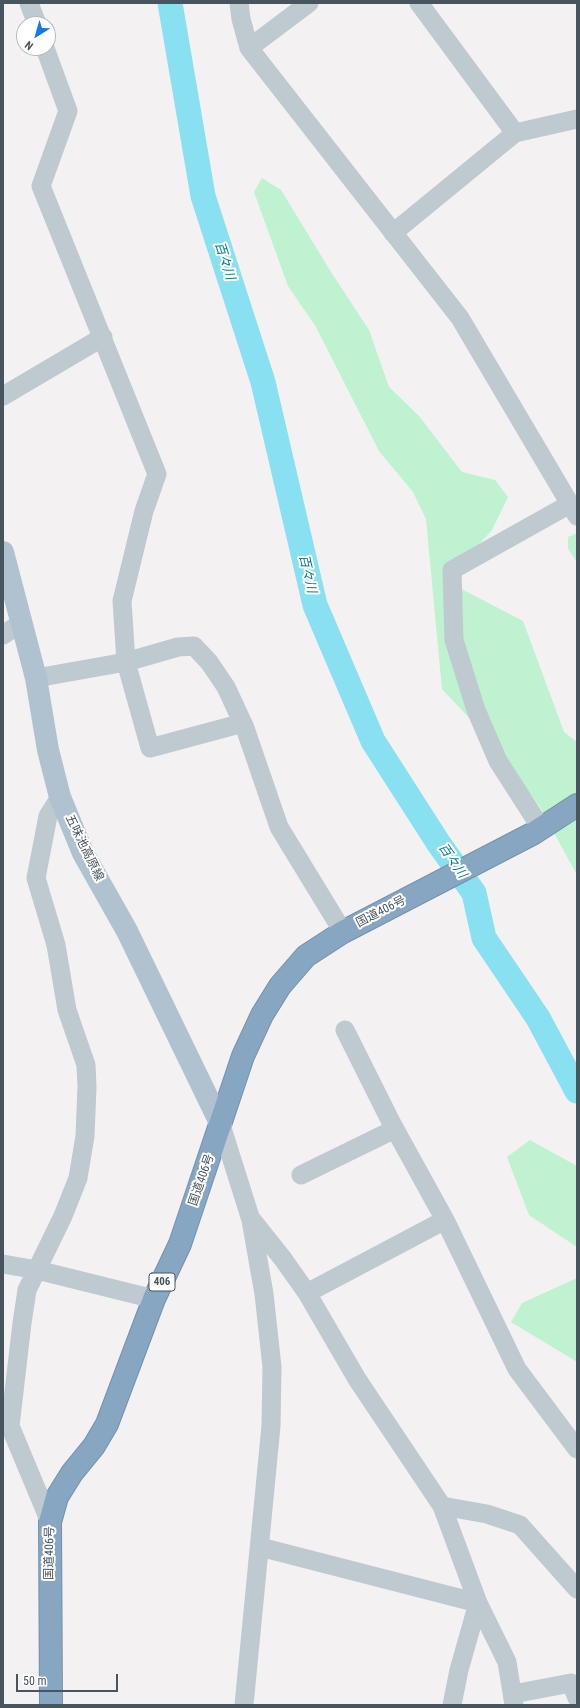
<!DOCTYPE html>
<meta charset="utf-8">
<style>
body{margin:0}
#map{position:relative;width:580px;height:1708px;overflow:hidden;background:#f3f1f1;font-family:"Roboto Condensed",sans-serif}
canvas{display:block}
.frame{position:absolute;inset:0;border:4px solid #48555f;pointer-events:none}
.north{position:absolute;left:16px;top:16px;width:40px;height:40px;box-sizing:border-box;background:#fff;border:1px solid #b6bbbf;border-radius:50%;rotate:217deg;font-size:11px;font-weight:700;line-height:16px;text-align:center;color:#48555f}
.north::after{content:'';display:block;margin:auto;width:14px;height:18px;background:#117bed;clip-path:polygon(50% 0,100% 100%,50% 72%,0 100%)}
.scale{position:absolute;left:16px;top:1674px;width:102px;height:18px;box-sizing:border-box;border:2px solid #48555f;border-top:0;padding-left:5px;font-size:12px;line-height:14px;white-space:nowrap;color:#48555f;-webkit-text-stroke:3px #fff;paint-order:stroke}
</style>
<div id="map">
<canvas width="580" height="1708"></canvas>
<div class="frame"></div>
<div class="north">N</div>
<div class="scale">50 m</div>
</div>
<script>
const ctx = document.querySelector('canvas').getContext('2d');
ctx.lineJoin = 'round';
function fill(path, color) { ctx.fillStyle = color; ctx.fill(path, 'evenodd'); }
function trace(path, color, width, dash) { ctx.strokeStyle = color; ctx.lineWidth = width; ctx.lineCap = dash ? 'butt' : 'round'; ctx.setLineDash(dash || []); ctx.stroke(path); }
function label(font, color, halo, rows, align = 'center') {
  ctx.font = font + ' "Roboto Condensed","Noto Sans JP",sans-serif'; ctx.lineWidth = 4; ctx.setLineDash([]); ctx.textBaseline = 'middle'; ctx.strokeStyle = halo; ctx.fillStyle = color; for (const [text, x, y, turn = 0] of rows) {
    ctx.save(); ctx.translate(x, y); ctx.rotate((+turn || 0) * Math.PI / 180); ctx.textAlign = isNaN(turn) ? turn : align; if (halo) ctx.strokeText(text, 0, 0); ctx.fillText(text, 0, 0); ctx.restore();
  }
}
const green = new Path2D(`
 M262,178L281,190L331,272L369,330L389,387L419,416L462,472L495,480L508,497L492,530L446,581L523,621L564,732L577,742V875L540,807L488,738L442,689L426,519L413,492L379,451L316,327L288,286L254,192Z
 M577,533V562L568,549V537Z
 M530,1140L577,1166V1247L529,1215L507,1157Z
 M577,1278V1362L511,1322L522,1303Z`);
const river = new Path2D(`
 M170,3L203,196L263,382L315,605L373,741L439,844L474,893L484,938L538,1018L577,1091`);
const minor = new Path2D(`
 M29,3L37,24
 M239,3L241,19L249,48L460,318L577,516
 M419,3L515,133
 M45,48L68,111L41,186L157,474L144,511L122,601L126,662L150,748L243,723
 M249,48L309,3
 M393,233L515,133L577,119
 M3,396L103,337
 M3,635L21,623
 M36,678L126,662L178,647L194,646L209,662L226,687L245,728L279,827L343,932
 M541,828L498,761L476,710L454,640L452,570L570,504
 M345,1030L391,1122L445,1220L517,1369L577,1449
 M221,1125L251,1220L264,1294L272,1367L271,1426L244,1705
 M301,1175L395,1129
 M252,1220L283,1259L307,1293L357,1379L442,1506L478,1603L507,1662L514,1705
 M3,1264L37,1270L154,1299
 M307,1293L445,1220
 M442,1506L487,1514L520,1525L577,1589
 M50,1522L10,1426L22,1323L27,1290L63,1216L78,1178L85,1136L87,1087L86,1065L67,1010L56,945L36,878L48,816L60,797
 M260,1547L478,1603
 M513,1694L571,1683L577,1698
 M452,1705L459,1670L478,1603`);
const major = new Path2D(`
 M3,552L36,678L48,750L60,797L83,853L127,931L221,1125`);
const highway = new Path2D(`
 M51,1705L50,1522L57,1497L72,1473L94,1446L107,1424L154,1299L180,1244L243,1056L262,1015L280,986L306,956L343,932L534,833L577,805`);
const shields = [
 [162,1282,26]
];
const shieldNames = [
 ["406",162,1282]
];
const streetNames = [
 ["五味池高原線",84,848,64],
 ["国道406号",381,912,-27],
 ["国道406号",202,1180,-71],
 ["国道406号",50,1553,-89]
];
const waterNames = [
 ["百々川",224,261,72],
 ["百々川",307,574,77],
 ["百々川",452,861,55]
];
fill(green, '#bef2d0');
trace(river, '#89e0f1', 25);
trace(highway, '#7291ad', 24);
trace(minor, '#bec9d0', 19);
trace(major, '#b0c2d0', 22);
trace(highway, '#87a6c1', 22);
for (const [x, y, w] of shields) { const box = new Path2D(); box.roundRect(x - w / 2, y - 9, w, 18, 3); ctx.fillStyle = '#fff'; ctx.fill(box); trace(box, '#48555f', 1); }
label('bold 11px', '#48555f', null, shieldNames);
label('12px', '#48555f', '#fff', streetNames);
label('italic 13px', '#087c93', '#fff', waterNames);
</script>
